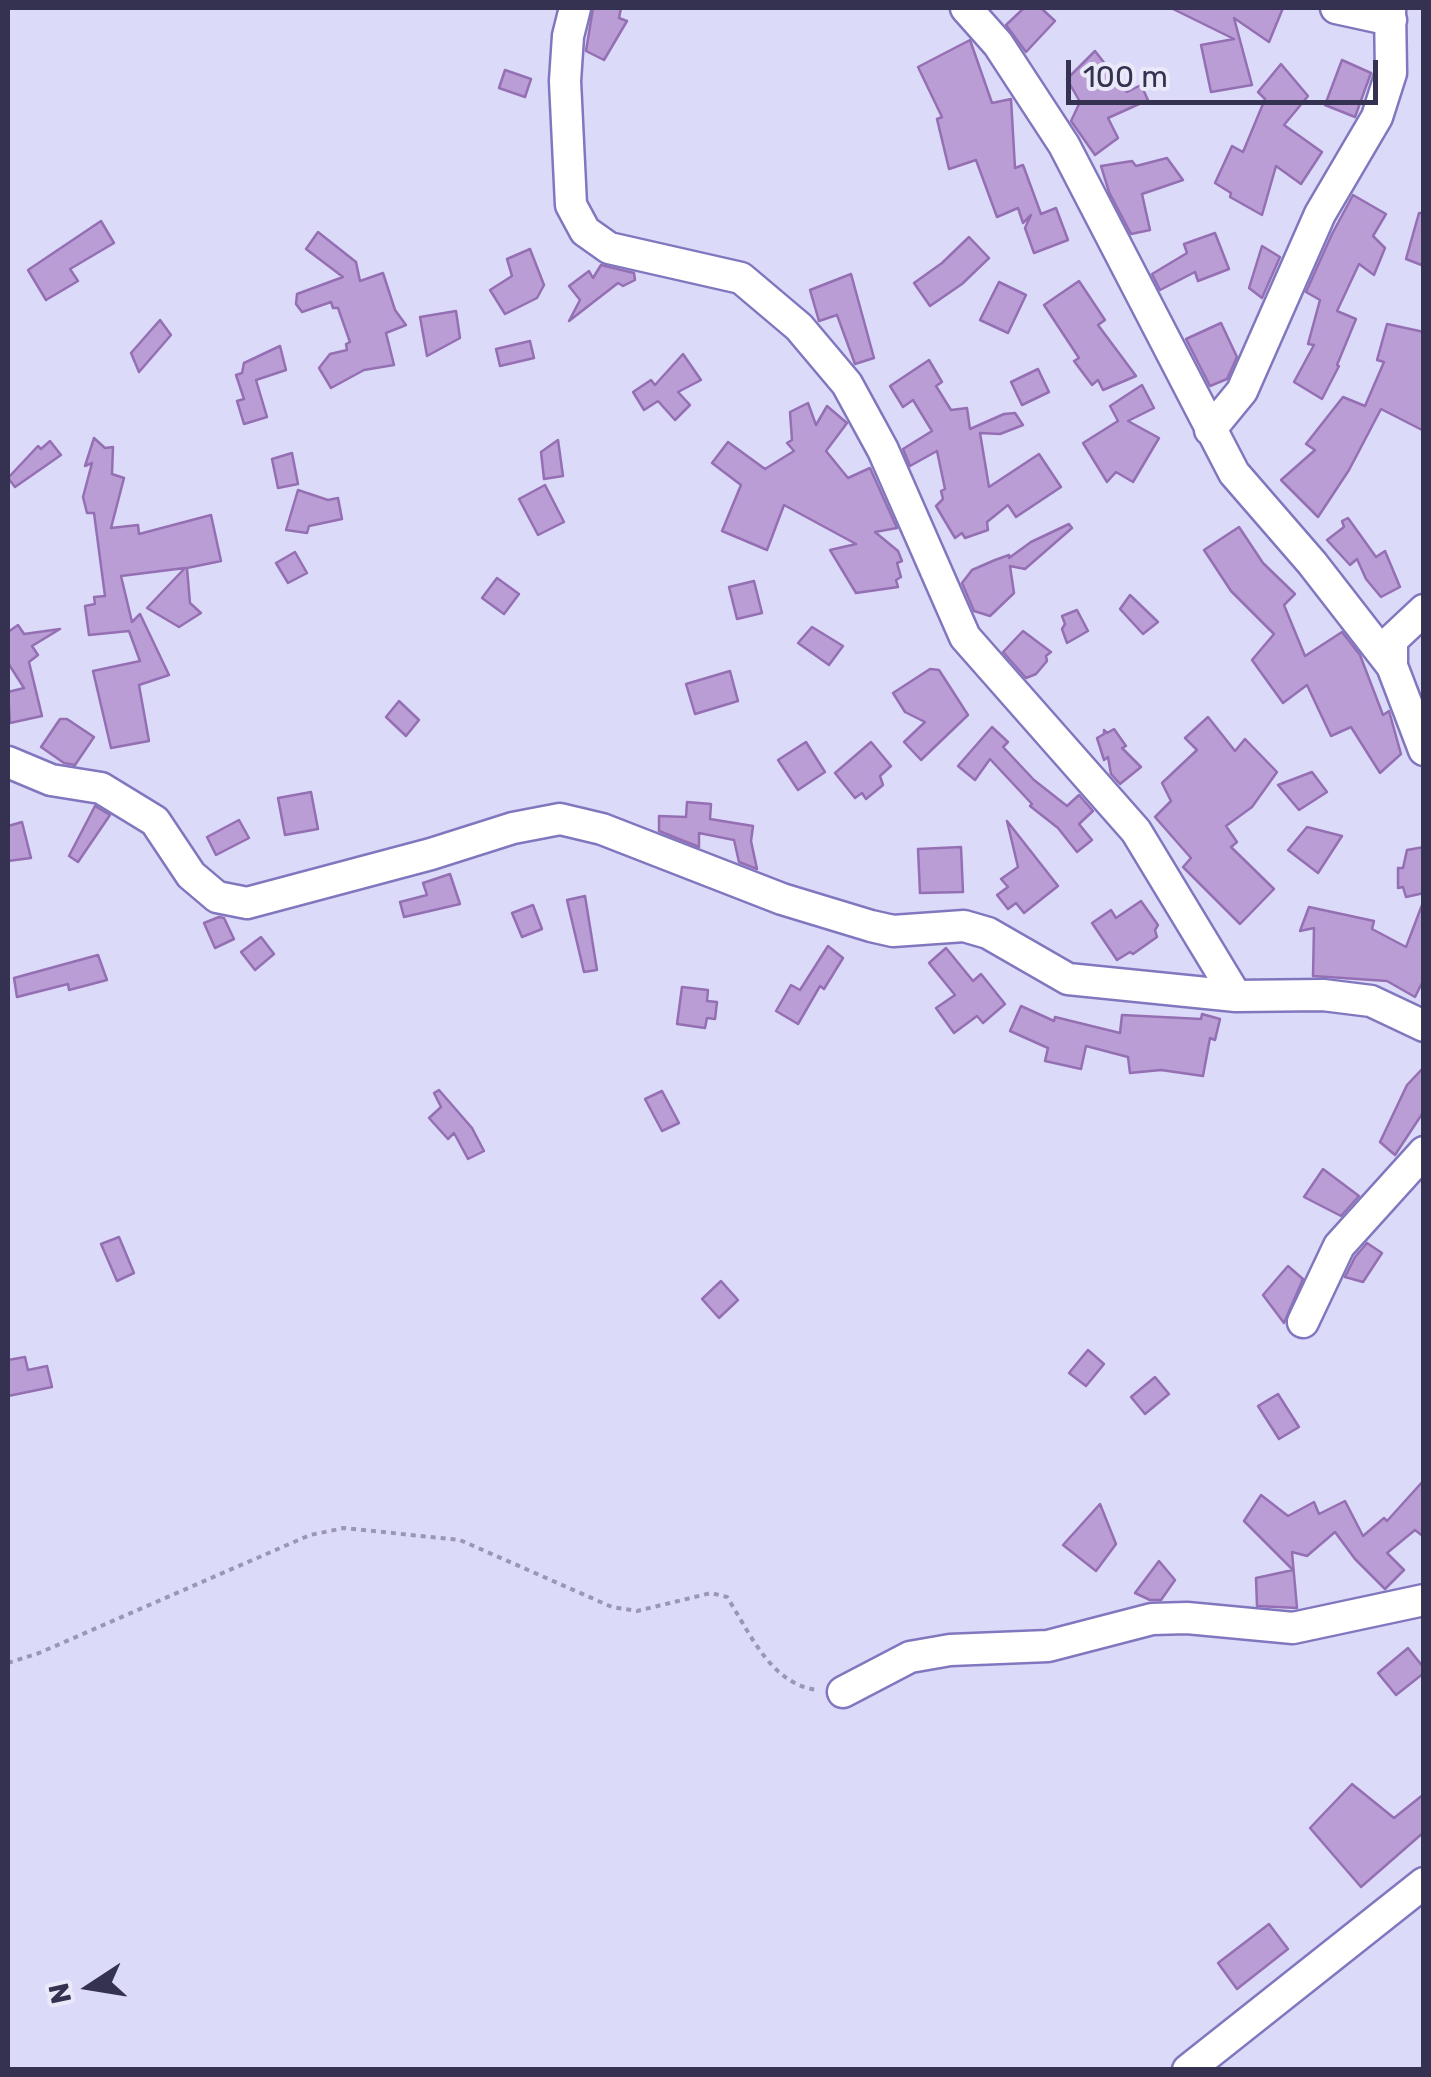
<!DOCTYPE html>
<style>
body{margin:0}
#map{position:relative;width:1431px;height:2077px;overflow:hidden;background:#dcdaf9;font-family:Rubik,sans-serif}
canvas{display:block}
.frame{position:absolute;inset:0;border:10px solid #353150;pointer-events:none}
.north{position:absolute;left:40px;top:1937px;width:100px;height:100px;-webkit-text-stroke:8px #eae9f9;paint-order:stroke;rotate:258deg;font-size:28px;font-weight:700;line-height:40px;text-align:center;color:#353150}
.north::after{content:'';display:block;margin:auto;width:35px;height:45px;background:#353150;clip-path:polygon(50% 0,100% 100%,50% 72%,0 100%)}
.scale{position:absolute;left:1066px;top:60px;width:312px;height:45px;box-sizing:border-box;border:5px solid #353150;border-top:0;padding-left:12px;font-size:30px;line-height:35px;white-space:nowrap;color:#353150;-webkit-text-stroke:8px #eae9f9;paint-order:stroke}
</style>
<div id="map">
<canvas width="1431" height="2077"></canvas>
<div class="frame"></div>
<div class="north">N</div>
<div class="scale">100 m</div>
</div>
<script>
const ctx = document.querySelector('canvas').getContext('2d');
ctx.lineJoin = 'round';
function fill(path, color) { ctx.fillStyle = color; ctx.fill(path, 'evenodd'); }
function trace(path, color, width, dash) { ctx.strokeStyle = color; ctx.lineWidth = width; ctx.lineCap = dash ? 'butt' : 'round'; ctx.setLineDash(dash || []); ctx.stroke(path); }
const building = new Path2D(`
 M593,8H621L619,18L627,21L604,60L586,51Z
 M1024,8H1041L1055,21L1026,52L1006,25Z
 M1171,8H1283L1269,42L1234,18L1252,85L1211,92L1201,45L1234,39Z
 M970,40L992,103L1011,99L1015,168L1023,165L1041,214L1056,208L1068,240L1034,253L1025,228L1031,215L1023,223L1018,208L997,217L976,160L949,169L937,119L942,117L918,67Z
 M1095,51L1127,92L1141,85L1148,100L1108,118L1118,138L1095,155L1071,121L1080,102L1067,79Z
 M1342,60L1371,73L1355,117L1325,105Z
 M1281,64L1308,96L1284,125L1322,152L1301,184L1276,166L1262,215L1230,197L1231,193L1215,183L1232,146L1243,152L1265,99L1258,92Z
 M505,70L531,79L525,97L499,88Z
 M1167,158L1183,180L1142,194L1150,230L1131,234L1109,192L1101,166L1132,161L1136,166Z
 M1353,195L1386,214L1373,236L1385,248L1374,275L1359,264L1337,311L1356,319L1337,365L1339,366L1322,399L1294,382L1314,345L1308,344L1320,300L1306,292L1332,234Z
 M1419,213H1424V266L1406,259Z
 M101,221L114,243L70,269L78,281L46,300L28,270Z
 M318,232L356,262L360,281L383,273L395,310L406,325L386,333L394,365L364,370L331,388L319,368L330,354L347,350L346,344L350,342L338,308H333L331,302L302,312L296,304L297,294L343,277L306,249Z
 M1215,233L1229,269L1198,281L1195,272L1160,290L1152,274L1187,253L1184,244Z
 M969,237L989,258L962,284L930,306L914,283L942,263Z
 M1262,246L1280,257L1262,298L1249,288Z
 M530,249L544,285L537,298L505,314L490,290L512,276L507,259Z
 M601,265L634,273L635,280L623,286L618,283L569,321L580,300L569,286L589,271L593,278Z
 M851,274L874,358L855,364L837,315L819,321L810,290Z
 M1079,281L1105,320L1098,325L1136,376L1103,390L1098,380L1092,385L1074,361L1079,358L1044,305Z
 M999,282L1026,295L1008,333L980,320Z
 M456,311L460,338L427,356L420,317Z
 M160,320L171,335L139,372L131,353Z
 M1221,323L1237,357L1227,379L1210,386L1186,339Z
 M1387,324L1424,332V431L1381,409L1349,470L1318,517L1281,480L1315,450L1306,444L1343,397L1365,406L1384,362L1377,360Z
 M530,341L534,358L500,366L496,349Z
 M280,346L286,370L256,380L267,417L244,424L237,401L244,399L236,375L242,373L244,363Z
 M683,354L701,380L678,392L690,405L675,420L658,401L644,410L633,392L651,380L655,385Z
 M929,360L942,382L936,386L951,410L967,408L970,429L1004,414L1015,413L1023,425L1000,434L980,433L989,487L1039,454L1061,487L1016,517L1008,505L987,522L988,530L965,538L962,533L955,538L936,506L943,499L941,491L945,489L937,451L910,466L903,449L932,431L913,400L903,407L890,386Z
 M1038,369L1049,392L1022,405L1011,382Z
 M1142,385L1154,408L1128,421L1159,438L1133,482L1116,472L1107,482L1083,443L1118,421L1110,406Z
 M808,403L816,425L827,406L847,423L826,451L848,478L870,468L897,528L875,532L898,551L902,561L897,563L901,577L896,580L898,587L856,593L830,550L856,544L784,505L767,550L722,531L741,485L712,463L728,442L765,469L794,451L787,443L792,440L790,412Z
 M94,438L105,448L113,447L112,474L124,478L111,528L138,525L139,534L211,515L221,561L187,568L190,603L201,613L179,627L147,608L185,568L121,576L132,622L140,614L169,675L139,685L149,741L111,748L93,671L140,661L129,631L89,635L85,606L95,604L94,597L105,596L94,513H87L83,497L92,463L85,466Z
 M558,440L563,476L544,479L541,452Z
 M50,441L61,455L15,487L8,478L38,446L41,449Z
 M292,453L298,484L278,488L272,459Z
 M545,485L564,522L538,535L519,499Z
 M298,490L328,500L338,498L342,519L309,526L307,533L286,530Z
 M1348,518L1376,557L1385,551L1400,587L1381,597L1366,579L1357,559L1350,565L1327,540L1344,527L1342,521Z
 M1069,524L1072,528L1025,569L1010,566L1014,593L990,616L974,611L962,583L972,570L995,560L1009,555V558L1031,542Z
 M1239,527L1263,563L1295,594L1284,605L1305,656L1342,632L1360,655L1383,715L1389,711L1401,754L1380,773L1351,727L1331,736L1307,685L1283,703L1252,660L1274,634L1231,591L1204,550Z
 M295,552L307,573L288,583L276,563Z
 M497,578L519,594L504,614L482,598Z
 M754,581L762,613L737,619L729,587Z
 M1130,595L1158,622L1143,634L1120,609Z
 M1077,610L1088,631L1067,643L1062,629L1065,624L1062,616Z
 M18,625L24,634L60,629L32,646L38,655L29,662L42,716L10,723L8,692L24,688L8,663V632Z
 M812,627L843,646L829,665L798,643Z
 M1023,631L1051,652L1046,656L1047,661L1036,674L1026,678L1003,652Z
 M930,669L939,670L968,715L921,760L904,742L925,722L905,712L893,693Z
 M730,671L738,701L695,714L686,684Z
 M399,701L419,720L406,736L386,717Z
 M1208,717L1235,751L1245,739L1277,772L1252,807L1226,826L1237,842L1231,847L1274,889L1240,924L1183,867L1191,858L1155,817L1171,801L1162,783L1197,750L1185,738Z
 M60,719H67L94,737L75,765L64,763L41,747Z
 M992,727L1008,742L1003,747L1034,780L1067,806L1079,795L1093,811L1079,824L1092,840L1077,852L1058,828L1030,806L1032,804L990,759L975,780L958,766Z
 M1114,729L1126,746L1122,748L1141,767L1120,784L1111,774L1108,757L1104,760L1097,738L1104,734V730L1107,733Z
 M806,742L825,772L798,790L778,760Z
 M871,742L891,766L880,776L883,785L866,799L862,793L855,798L835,773Z
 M1312,772L1327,792L1299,810L1278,785Z
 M311,792L318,829L285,835L278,798Z
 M687,802L711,804L710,819L753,826L751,841L757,869L739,862L734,840L699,833V847L659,831V816L686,817Z
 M95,806L110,815L78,862L69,856Z
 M239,820L249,838L216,855L207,837Z
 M1007,821L1058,886L1024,913L1016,903L1008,909L997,895L1008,887L1001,879L1018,867Z
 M22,822L31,858L8,861V826Z
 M1307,827L1342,836L1318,873L1288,850Z
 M961,847L963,892L920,893L918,849Z
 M1424,847V893L1406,897L1403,887L1398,888V868H1403L1407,850Z
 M450,874L460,904L404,917L400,902L427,895L423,883Z
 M585,896L597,970L584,972L567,900Z
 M1141,901L1158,925L1155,930L1157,937L1133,954L1130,952L1117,960L1092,923L1111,910L1116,918Z
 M533,905L542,929L522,937L512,913Z
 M1422,905L1424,979L1415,997L1387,981L1313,976L1314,928L1300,931L1309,907L1374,921L1372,929L1406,947Z
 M219,917L224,918L234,939L215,948L204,923Z
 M261,937L274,954L255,970L241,952Z
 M828,946L843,958L824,989L820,986L798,1024L776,1011L791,985L800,990Z
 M946,948L973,981L981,974L1005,1004L983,1023L977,1016L954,1033L936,1008L955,995L929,963Z
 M98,955L107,980L69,990L68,984L17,997L14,978Z
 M682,987L708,990L707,1001L717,1002L715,1019L707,1018L705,1028L677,1024Z
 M1021,1006L1054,1021L1055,1017L1120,1033L1122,1015L1201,1019L1202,1014L1220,1019L1215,1040L1210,1038L1203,1076L1161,1070L1130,1073L1128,1057L1086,1046L1081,1069L1045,1061L1048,1048L1010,1031Z
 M1424,1067V1111L1395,1155L1380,1142L1407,1085Z
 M439,1090L472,1128L484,1151L468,1159L454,1133L448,1139L429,1118L441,1107L434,1093Z
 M662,1091L679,1123L662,1131L645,1099Z
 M1323,1169L1359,1196L1341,1216L1304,1197Z
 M119,1237L134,1273L117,1281L101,1244Z
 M1367,1243L1382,1253L1363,1282L1345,1277L1355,1257Z
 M1288,1266L1303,1279L1284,1323L1263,1295Z
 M721,1281L738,1300L719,1318L702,1299Z
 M1088,1350L1104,1364L1086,1386L1069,1373Z
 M25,1357L28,1370L47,1366L52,1387L8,1396V1360Z
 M1155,1377L1169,1394L1145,1414L1131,1397Z
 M1278,1394L1299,1427L1279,1439L1258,1406Z
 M1424,1480V1537L1415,1530L1387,1553L1404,1570L1385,1589L1355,1559L1335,1532L1307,1556L1292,1552L1297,1608L1257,1606L1256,1578L1293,1570L1244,1521L1261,1495L1288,1516L1314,1502L1319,1514L1345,1501L1363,1536L1384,1518L1387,1521Z
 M1100,1504L1116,1544L1096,1571L1063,1545Z
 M1159,1561L1175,1580L1161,1600H1150L1135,1593Z
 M1408,1648L1424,1668V1673L1396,1695L1378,1673Z
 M1352,1784L1394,1818L1424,1794V1832L1361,1887L1310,1828Z
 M1269,1924L1288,1949L1237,1989L1218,1963Z`);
const path = new Path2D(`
 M8,1663L39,1653L310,1535L344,1528L460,1540L612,1607L637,1611L711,1593L727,1597C750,1633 771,1685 818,1690`);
const minor = new Path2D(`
 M575,8L568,36L565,81L571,205L585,231L609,248L741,278L799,327L847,384L883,450L965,637L1136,831L1236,996L1323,995L1371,1001L1424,1026
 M966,8L998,44L1064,145L1234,473L1312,563L1392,666
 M1336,8L1391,20
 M1210,430L1242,391L1320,214L1377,117L1391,73L1390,8
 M1424,610L1392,640V666L1424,750
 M8,762L51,780L101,788L155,821L191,875L217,897L247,903L431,854L513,828L560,819L602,829L782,899L871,926L893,931L964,926L988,933L1068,979L1236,996
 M1303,1322L1339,1246L1424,1152
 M843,1692L910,1657L950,1650L1048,1646L1152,1619L1187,1618L1293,1628L1424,1600
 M1188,2070L1424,1883`);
fill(building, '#ba9dd4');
trace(building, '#956fb3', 2.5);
trace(minor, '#8077bf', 35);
trace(path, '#9a97b6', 4, [5, 5]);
trace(minor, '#fff', 30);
</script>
